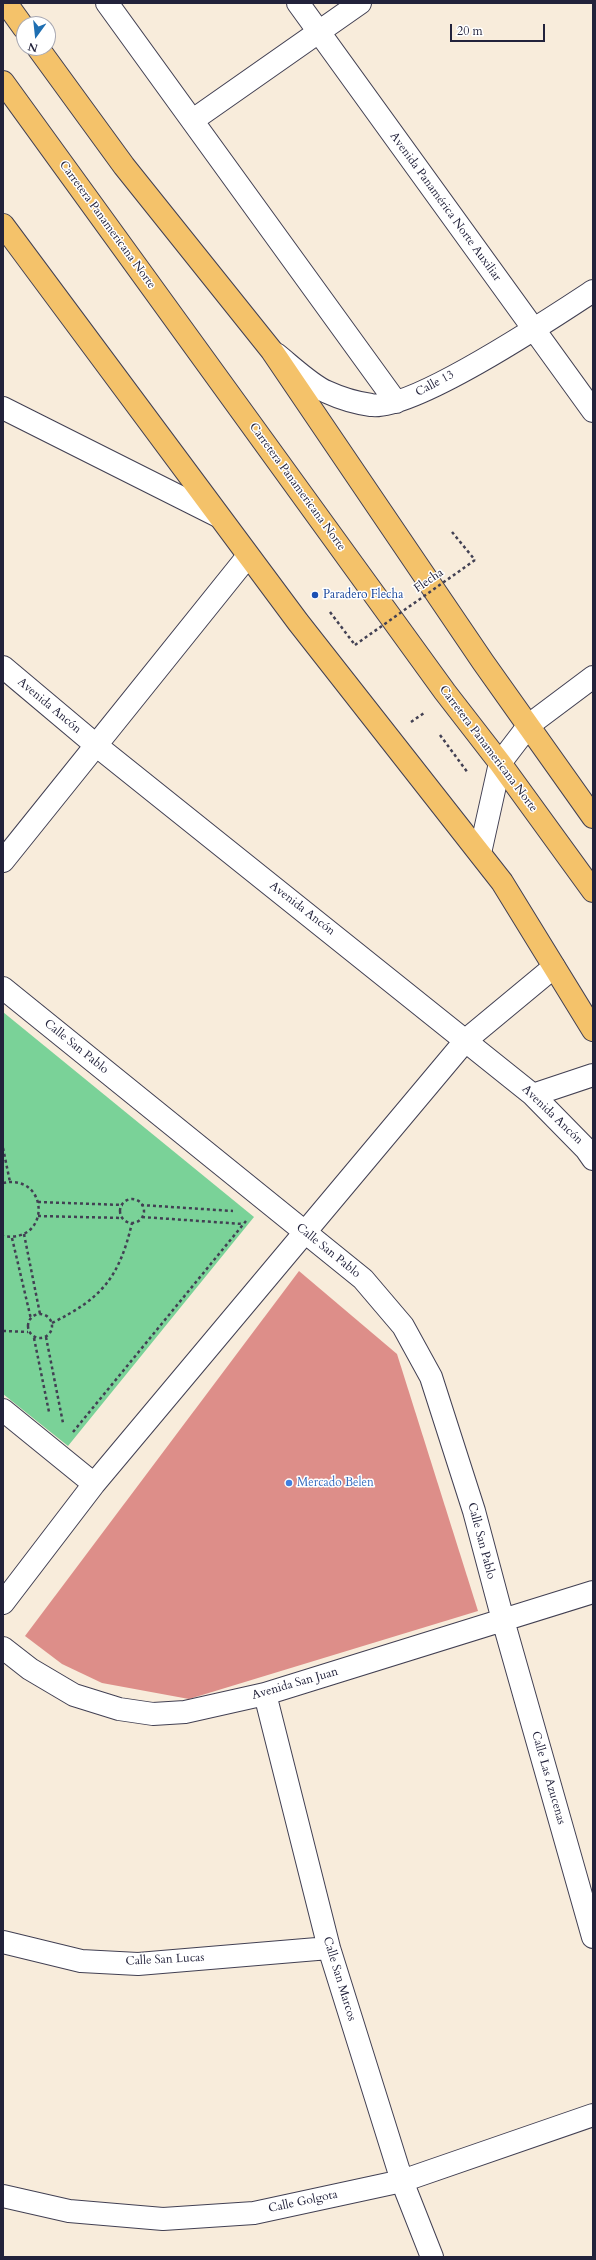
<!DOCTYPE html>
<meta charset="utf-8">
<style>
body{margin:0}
#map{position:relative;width:596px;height:2260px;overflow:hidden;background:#f8ecdb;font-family:Cardo,serif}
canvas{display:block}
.frame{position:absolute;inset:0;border:4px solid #22223b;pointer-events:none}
.north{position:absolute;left:16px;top:16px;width:40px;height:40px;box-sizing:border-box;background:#fff;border:1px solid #a7a7b1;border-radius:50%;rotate:195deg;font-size:11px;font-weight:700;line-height:16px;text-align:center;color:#22223b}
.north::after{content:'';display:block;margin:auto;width:14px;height:18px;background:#1f6fb2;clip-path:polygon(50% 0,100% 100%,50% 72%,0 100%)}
.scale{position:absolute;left:450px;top:24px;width:95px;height:18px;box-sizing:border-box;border:2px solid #22223b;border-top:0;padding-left:5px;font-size:12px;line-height:14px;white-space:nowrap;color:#22223b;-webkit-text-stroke:3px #fff;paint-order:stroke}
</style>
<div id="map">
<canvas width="596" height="2260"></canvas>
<div class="frame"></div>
<div class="north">N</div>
<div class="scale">20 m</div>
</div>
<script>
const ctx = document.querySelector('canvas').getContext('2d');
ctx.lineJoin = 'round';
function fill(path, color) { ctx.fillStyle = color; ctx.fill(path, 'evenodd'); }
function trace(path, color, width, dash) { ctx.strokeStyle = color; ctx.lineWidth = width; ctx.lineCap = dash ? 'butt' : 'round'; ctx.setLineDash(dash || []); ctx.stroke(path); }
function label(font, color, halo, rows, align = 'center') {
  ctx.font = font + ' Cardo,serif'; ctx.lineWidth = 3; ctx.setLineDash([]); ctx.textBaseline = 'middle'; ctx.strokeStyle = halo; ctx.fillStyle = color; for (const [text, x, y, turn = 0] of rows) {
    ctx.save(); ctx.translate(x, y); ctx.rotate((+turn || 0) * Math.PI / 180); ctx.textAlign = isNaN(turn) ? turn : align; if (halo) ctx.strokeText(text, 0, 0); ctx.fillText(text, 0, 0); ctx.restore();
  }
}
const green = new Path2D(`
 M3,1012L254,1217L68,1446L3,1394Z`);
const building = new Path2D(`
 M299,1271L397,1354L478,1611L189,1699L102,1683L62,1664L25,1636Z`);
const path = new Path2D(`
 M452,532L475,560
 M330,612L355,645
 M411,722L424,713
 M440,735L468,773
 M3,1148L10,1182
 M3,1183C49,1173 52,1244 3,1236
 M120 1211a12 12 0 1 1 24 0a12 12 0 1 1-24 0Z
 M38,1202L123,1205
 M141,1205L233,1211
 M38,1216L123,1218
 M142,1217L243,1224
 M24,1234L40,1314
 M12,1238L31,1319
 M28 1326a12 12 0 1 1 24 0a12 12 0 1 1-24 0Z
 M52,1323C102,1298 119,1278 132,1223
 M3,1331L28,1332
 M46,1337L63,1423
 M34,1338L49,1412
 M73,1432L246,1221`);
const minor = new Path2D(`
 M107,3L396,402
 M298,3L593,411
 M193,120L360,3
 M276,354C290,365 312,386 327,392C340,398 357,403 371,405C411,412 555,316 593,291
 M3,408L218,516
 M3,667L97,746L533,1095L586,1149L593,1159
 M480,853L500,763L529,725L593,677
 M3,861L248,556
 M3,988L363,1279L403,1326L431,1377L474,1511L503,1620L593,1937
 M533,1095L593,1075
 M3,1410L94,1484
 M3,1603L94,1484L466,1040L554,967
 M3,1648L30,1669L74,1695L119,1709L153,1714L185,1712L265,1694L593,1592
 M265,1694L329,1948L402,2181L432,2257
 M3,1942L81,1961L138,1964L329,1948
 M3,2196L69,2211L163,2219L254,2213L402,2181L593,2115`);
const major = new Path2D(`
 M3,225L298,622L502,882L593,1030`);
const highway = new Path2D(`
 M6,3L24,28
 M38,48L124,166L272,351L483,662L593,817
 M3,82L445,692L500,763L593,891`);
const pathBridge = new Path2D(`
 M355,645L475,560`);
const markers = [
 [315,595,4,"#1a4fb4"],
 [289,1483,4,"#3f7fe0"]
];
const streetNames = [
 ["Avenida Panamérica Norte Auxiliar",445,207,54],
 ["Carretera Panamericana Norte",107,225,54],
 ["Calle 13",435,384,-28],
 ["Carretera Panamericana Norte",297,487,54],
 ["Flecha",429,581,-35],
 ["Avenida Ancón",49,706,40],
 ["Carretera Panamericana Norte",488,749,53],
 ["Avenida Ancón",302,909,38],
 ["Calle San Pablo",76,1047,39],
 ["Avenida Ancón",552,1115,44],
 ["Calle San Pablo",328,1251,39],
 ["Calle San Pablo",481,1541,75],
 ["Avenida San Juan",295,1684,-16],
 ["Calle Las Azucenas",548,1778,74],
 ["Calle San Lucas",165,1960,-3],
 ["Calle San Marcos",339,1979,73],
 ["Calle Golgota",303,2202,-12]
];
const transitNames = [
 ["Paradero Flecha",323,595]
];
const shopNames = [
 ["Mercado Belen",297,1483]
];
fill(green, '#7ad298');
fill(building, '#dd8e89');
trace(minor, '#424053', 24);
trace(major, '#424053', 24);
trace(highway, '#424053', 24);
trace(path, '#424053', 2.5, [3, 3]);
trace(minor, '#fff', 22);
trace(major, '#f4c26a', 22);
trace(highway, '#f4c26a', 22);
trace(pathBridge, '#424053', 2.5, [3, 3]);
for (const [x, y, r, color] of markers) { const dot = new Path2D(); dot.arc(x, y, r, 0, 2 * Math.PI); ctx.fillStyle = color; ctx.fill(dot); trace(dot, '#fff', 1.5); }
label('12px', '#22223b', '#fff', streetNames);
label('12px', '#164399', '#fff', transitNames, 'left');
label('12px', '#366cbe', '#fff', shopNames, 'left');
</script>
